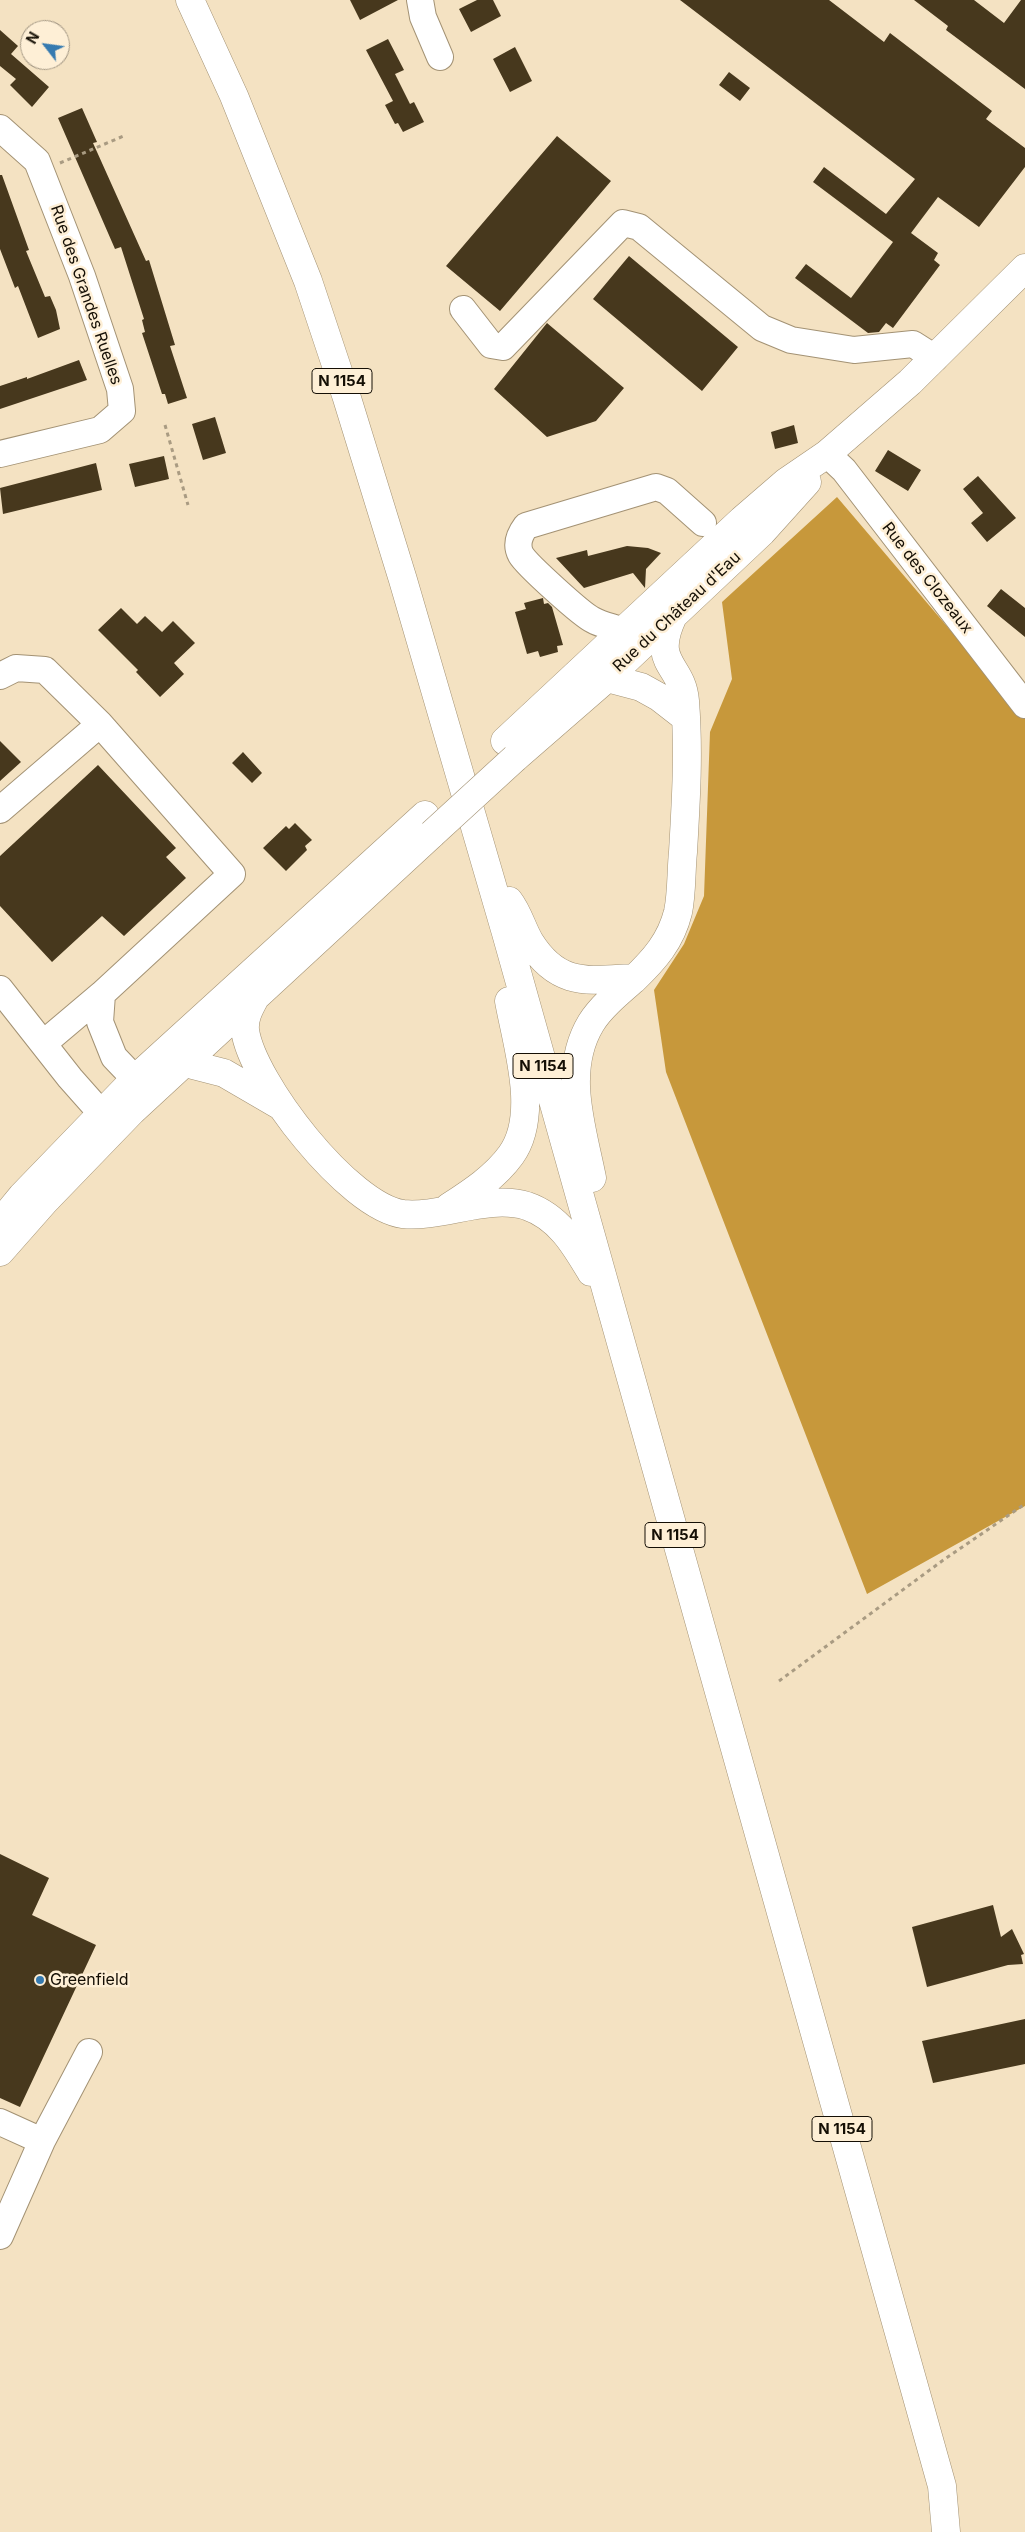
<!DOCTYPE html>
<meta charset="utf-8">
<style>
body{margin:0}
#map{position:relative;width:1025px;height:2532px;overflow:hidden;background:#f4e2c2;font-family:Inter,sans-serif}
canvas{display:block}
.north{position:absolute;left:20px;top:20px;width:50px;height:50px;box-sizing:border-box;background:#feefd6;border:1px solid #a19582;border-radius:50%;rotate:300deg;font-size:14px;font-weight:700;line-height:20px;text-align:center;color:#150f05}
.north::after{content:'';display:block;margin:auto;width:18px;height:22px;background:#367ab0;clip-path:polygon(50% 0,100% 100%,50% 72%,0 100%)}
</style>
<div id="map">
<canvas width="1025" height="2532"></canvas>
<div class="north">N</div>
</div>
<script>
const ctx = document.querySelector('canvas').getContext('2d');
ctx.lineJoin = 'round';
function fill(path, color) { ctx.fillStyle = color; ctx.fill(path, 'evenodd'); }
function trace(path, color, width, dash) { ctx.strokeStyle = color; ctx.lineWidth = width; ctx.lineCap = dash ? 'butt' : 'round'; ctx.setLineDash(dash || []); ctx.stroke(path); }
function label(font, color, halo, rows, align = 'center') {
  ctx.font = font + ' Inter,sans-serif'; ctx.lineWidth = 5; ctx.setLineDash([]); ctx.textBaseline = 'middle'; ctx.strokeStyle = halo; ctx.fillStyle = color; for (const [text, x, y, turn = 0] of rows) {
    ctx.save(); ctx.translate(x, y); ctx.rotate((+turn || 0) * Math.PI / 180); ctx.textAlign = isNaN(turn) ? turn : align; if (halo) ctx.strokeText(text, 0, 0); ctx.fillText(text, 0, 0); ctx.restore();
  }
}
const forest = new Path2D(`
 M837,497L1025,718V1506L867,1594L666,1072L654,990L684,944L704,896L710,732L732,679L722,602Z`);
const building = new Path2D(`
 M350,0H398L360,20Z
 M477,0H493L501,16L471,32L459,9Z
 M680,0H829L884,42L890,33L992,111L986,119L1025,148V167L979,227L938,197L911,233L938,253L934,260L940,265L893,328L886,323L879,332L868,333L795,278L806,264L851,298L893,242L813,182L824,167L886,214L915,179Z
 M914,0H974L1004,23L1021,0H1025V89L946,30L948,26Z
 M0,30L18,46L11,54L49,87L32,107L10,85L16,79L0,66Z
 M388,39L404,70L395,74L410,104L414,102L424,122L403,132L398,123L395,124L385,105L393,101L366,50Z
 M515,47L532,81L510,92L493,59Z
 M729,72L750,88L740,101L719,85Z
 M82,108L97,142L93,143L146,261L149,260L175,345L170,346L187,398L168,404L165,394H162L142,333L145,332L142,320L144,319L121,247L115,249L58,118Z
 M557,136L611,181L500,311L446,266Z
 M0,175H2L29,250L26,251L45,297L50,296L56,310L60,329L38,338L18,286L15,288L0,249Z
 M629,256L738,347L702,391L593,299Z
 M547,323L624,388L596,421L547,437L494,389Z
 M79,360L87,380L0,409V386L27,377V379Z
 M215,417L226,453L203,460L192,424Z
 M794,425L798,443L775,449L771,432Z
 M888,450L921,470L908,491L875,471Z
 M164,456L169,479L135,487L129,464Z
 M96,463L102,490L3,514L0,488Z
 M978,476L1016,518L987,542L971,523L983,513L963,489Z
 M627,546L648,548L661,553L646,569L645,588L633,573L584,588L556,558L587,550L588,556Z
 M1001,589L1025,608V637L987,606Z
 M543,598L544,604L548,603L552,607L563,645L557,646L558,652L540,657L538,651L527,654L515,612L526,609L524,603Z
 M121,608L137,624L145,616L162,632L173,621L195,643L174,663L184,674L160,697L136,672L138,670L98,630Z
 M0,741L21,762L0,781Z
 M243,752L262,773L252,783L232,763Z
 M98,765L176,848L166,857L186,878L124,936L102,916L52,962L0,906V856Z
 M295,823L312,840L305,846L307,850L286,871L263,848L286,826L289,829Z
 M0,1854L49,1878L32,1915L96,1945L20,2107L0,2098Z
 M993,1905L1001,1937L1012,1929L1024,1954L1021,1955L1023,1964L1008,1965L927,1987L912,1927Z
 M1025,2019V2064L933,2083L922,2041Z`);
const path = new Path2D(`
 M60,163L126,135
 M165,425L188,505
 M779,1681L942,1561L1025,1504`);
const minor = new Path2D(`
 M420,0L423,17L440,57
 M0,128L37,161L82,276L120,389L122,411L100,430L0,454
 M463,309L491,345L503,347L623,223L639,227L762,328L791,340L854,350L913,344L935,358
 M827,454L844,470L1025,705
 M623,631C613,627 602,625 593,620C582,615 527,565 521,555C515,544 520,534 526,526L656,487L667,491L703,523
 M0,676L16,668L45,670L100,724
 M0,810L100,724L232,874L102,994L100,1022L114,1057L135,1079L132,1111L101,1113L70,1078L0,989
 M44,1043L102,994
 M0,2122L42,2141
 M0,2236L42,2141L89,2052`);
const major = new Path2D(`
 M190,0L234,96L308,281L346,395L403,580L506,933L942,2486L946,2532
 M607,678L641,687L659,697L686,718
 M505,741L742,520L786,482L827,454L910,382L1025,268
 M515,758L607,678L762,532L807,482
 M509,901C519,914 522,929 530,942C559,988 589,980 635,978
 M255,998C249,1009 244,1018 245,1030C252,1082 349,1207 403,1214C441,1218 488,1194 527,1206C559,1217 575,1245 591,1272
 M185,1063L224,1073L279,1105
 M592,1178C582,1127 562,1071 591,1023C601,1007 618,993 633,980C654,960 671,941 678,912C682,893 681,871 683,852C686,801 689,752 685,701C682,663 650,665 673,616
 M449,1207C472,1192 495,1177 511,1155C540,1115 517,1046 509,1001
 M0,1223L22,1196L135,1079L425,815
 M0,1252L45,1201L132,1111L432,834`);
const majorBridge = new Path2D(`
 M432,834L515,758`);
const markers = [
 [40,1980,5,"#367ab0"]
];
const shields = [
 [342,381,60],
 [543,1066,60],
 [675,1535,60],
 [842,2129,60]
];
const shieldNames = [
 ["N 1154",342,381],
 ["N 1154",543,1066],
 ["N 1154",675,1535],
 ["N 1154",842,2129]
];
const streetNames = [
 ["Rue des Grandes Ruelles",86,295,71],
 ["Rue des Clozeaux",927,578,52],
 ["Rue du Château d'Eau",677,612,-43]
];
const poiNames = [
 ["Greenfield",50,1980]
];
fill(forest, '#c7983b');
fill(building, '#47381d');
trace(minor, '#a39274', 28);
trace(major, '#a39274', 29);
trace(path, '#a99b82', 3, [4, 4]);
trace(minor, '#fff', 26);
trace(major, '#fff', 28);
trace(majorBridge, '#a39274', 29, []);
trace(majorBridge, '#fff', 28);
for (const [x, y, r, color] of markers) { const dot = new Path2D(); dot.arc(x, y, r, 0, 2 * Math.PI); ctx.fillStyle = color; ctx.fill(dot); trace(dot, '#feefd6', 2); }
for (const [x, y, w] of shields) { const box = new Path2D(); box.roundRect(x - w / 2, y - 12.5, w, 25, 4); ctx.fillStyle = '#feefd6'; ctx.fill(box); trace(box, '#150f05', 1); }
label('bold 15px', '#150f05', null, shieldNames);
label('16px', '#150f05', '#feefd6', streetNames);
label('16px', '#150f05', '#feefd6', poiNames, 'left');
</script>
